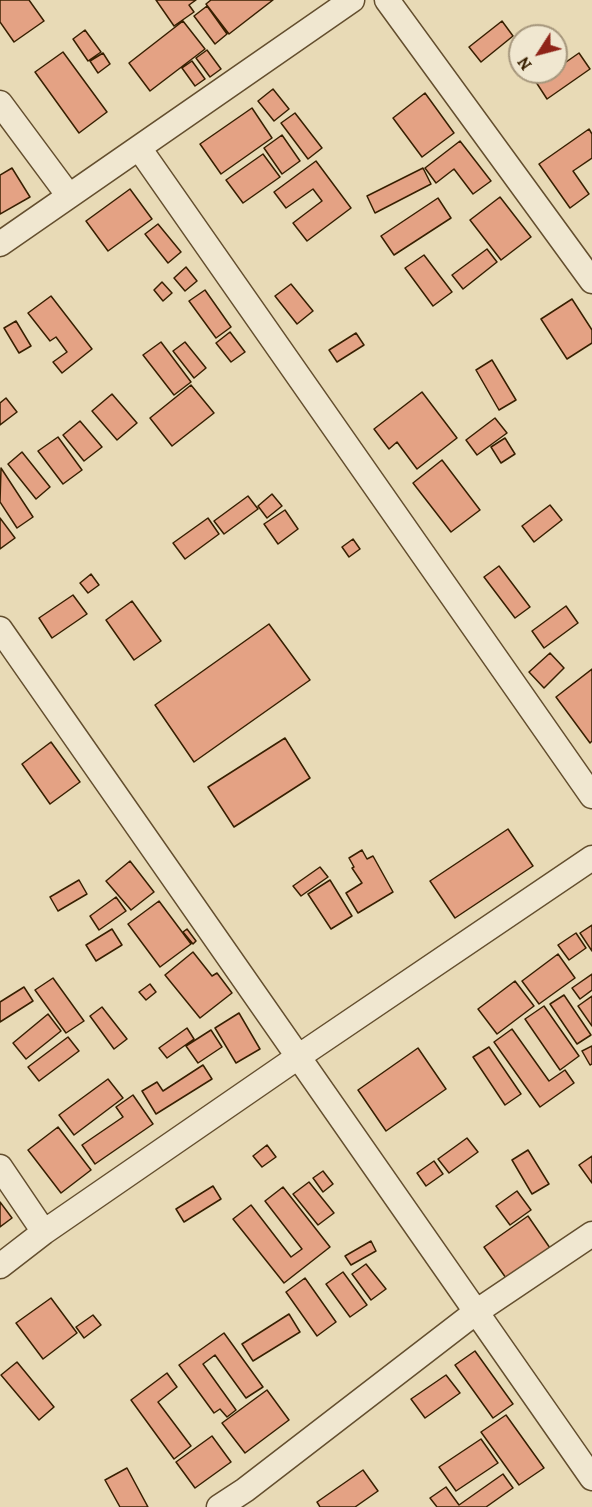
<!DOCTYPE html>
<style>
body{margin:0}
#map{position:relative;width:592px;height:1507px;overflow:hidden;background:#e8dab6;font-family:Alegreya,serif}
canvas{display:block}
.north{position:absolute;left:508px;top:24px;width:60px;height:60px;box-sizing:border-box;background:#f0e7d0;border:2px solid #a6977d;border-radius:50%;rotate:234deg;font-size:16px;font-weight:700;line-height:24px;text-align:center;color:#371f00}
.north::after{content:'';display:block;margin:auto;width:21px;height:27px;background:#8f2418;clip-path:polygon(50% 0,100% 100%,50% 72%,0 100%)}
</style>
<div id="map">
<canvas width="592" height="1507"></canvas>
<div class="north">N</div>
</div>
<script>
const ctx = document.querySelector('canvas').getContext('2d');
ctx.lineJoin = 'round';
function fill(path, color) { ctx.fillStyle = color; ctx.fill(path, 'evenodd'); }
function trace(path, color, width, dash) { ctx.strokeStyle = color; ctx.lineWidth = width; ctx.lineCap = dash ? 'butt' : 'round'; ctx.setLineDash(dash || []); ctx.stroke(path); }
const building = new Path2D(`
 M0,0H29L44,21L14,42L0,22Z
 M156,0H196L189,5L194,12L174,26Z
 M211,0H273L229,34L206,4Z
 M207,6L227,34L215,44L194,16Z
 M183,21L205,49L150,91L129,63Z
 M502,21L513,36L481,62L469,47Z
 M85,30L101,52L88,61L73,39Z
 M207,50L221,69L210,77L196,58Z
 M63,52L107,112L79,133L35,72Z
 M103,53L110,64L98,73L90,61Z
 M579,53L590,69L547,99L536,82L551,72H556V69Z
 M192,61L205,79L195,86L182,68Z
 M273,89L289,109L274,121L258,101Z
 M425,93L454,133L422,157L393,118Z
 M252,108L272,138L221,174L200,144Z
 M295,113L322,148L308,159L281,123Z
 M589,129L592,134V158L573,171L589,194L570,208L539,164Z
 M282,135L300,161L282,174L264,148Z
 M460,141L491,181L473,194L454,169L436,183L425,168Z
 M263,154L280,177L243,203L226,180Z
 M316,161L351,208L307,241L293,223L322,201L313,189L286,208L274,192Z
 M12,168L30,197L0,214V175Z
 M423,168L431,184L375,213L367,196Z
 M130,189L152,219L108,251L86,221Z
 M500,197L531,237L501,260L470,220Z
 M438,198L451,218L394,255L381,236Z
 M158,224L181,252L168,263L145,234Z
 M487,249L497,262L463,289L452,275Z
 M424,255L452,292L433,306L405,268Z
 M186,267L197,281L185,291L174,278Z
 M162,282L172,293L163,301L154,290Z
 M291,284L313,311L297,324L275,296Z
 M205,290L231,327L216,338L189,301Z
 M51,296L92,349L62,373L53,362L67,352L56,337L50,341L28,313Z
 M572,299L592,330V343L567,359L541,319Z
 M16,321L31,346L19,353L4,328Z
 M230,332L245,352L231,362L216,343Z
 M356,333L364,345L337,362L329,350Z
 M161,342L191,382L174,395L143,355Z
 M185,342L206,368L194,378L173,351Z
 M492,360L516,400L499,410L476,370Z
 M191,385L214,413L172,446L150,418Z
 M422,392L457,438L417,469L397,442L389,449L374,429Z
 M112,394L137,423L117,440L92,411Z
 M6,398L17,412L0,425V403Z
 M495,418L507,433L477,455L466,440Z
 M80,421L102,447L84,461L63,435Z
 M58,437L82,470L63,484L38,451Z
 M505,438L515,454L501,463L491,447Z
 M22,452L50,487L36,499L8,464Z
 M442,460L480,510L451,532L413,483Z
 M1,468L33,517L17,528L0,502Z
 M272,494L282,506L267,518L258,506Z
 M248,496L258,509L224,534L214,521Z
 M550,505L562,520L534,542L522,526Z
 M285,510L298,529L278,544L264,524Z
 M0,518L15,538L0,549Z
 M208,518L219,534L185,559L173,543Z
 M353,539L360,549L349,557L342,547Z
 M499,566L530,607L515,618L484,577Z
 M91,574L99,585L88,593L80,583Z
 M73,595L87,614L52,638L39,618Z
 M132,601L161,641L134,660L106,620Z
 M566,606L578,623L544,648L532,631Z
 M269,624L310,680L194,762L155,705Z
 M550,653L564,668L544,688L529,672Z
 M592,669V741L590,743L556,697Z
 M285,738L310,778L234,827L208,787Z
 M51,742L80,782L50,804L22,764Z
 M508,829L533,866L455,918L430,881Z
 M362,850L367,859L373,856L393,892L358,913L346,893L362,883L352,868L354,867L349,858Z
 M130,861L154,892L131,910L106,881Z
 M320,867L328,877L301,896L293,886Z
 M79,880L87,894L58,911L50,897Z
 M330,880L352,916L331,929L308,894Z
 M116,897L126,911L99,930L90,916Z
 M159,901L191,944L160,967L128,924Z
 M592,925V951L580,933Z
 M112,929L122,945L96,961L86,945Z
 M187,929L196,941L193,944L183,932Z
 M576,933L586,948L569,960L558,945Z
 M193,952L212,976L217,973L232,993L200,1018L165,975Z
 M558,954L575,978L539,1004L522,981Z
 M592,974V990L580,999L572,988Z
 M53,978L84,1021L66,1033L35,990Z
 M515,981L534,1006L497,1034L478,1009Z
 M150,984L156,992L146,1000L139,992Z
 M24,987L33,1001L0,1022V1002Z
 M564,995L591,1035L577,1044L550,1004Z
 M592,996V1026L578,1006Z
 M544,1006L579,1056L560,1070L525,1019Z
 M102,1007L127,1039L114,1049L90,1016Z
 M239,1013L260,1049L236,1063L215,1028Z
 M48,1014L61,1031L26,1059L13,1043Z
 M187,1028L194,1039L167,1058L159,1048Z
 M512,1029L549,1081L565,1070L574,1083L540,1107L494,1042Z
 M211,1030L222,1047L198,1063L186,1046Z
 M68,1037L79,1051L39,1081L28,1067Z
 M592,1046V1064L590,1065L582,1051Z
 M489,1047L521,1094L505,1105L473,1057Z
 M418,1048L446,1089L386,1131L358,1090Z
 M203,1065L212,1079L156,1114L142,1091L157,1082L163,1091Z
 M108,1079L123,1098L74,1135L59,1115Z
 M133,1095L153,1124L95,1164L82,1145L123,1117L116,1107Z
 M58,1127L91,1170L61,1193L28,1150Z
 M467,1138L478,1152L449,1173L438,1159Z
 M267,1145L276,1157L262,1167L253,1156Z
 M528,1150L549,1184L532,1194L512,1160Z
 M592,1156V1183L579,1165Z
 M434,1161L443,1174L426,1186L417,1173Z
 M323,1171L333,1184L323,1192L313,1178Z
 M309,1182L334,1213L318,1225L293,1194Z
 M213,1186L221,1199L184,1222L176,1209Z
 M283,1187L330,1247L284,1283L233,1219L251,1205L291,1257L302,1249L265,1201Z
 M517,1191L531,1210L510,1225L496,1206Z
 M0,1202L12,1218L0,1227Z
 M528,1216L550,1248L506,1278L484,1247Z
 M371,1241L376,1251L351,1265L345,1256Z
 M366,1264L386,1289L371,1300L352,1274Z
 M343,1272L367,1305L350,1317L326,1284Z
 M305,1278L336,1322L317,1336L286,1292Z
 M51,1298L77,1333L43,1359L16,1323Z
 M289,1314L300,1332L253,1361L242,1344Z
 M93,1315L101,1325L84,1338L76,1327Z
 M224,1333L263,1387L246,1398L215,1355L203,1364L236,1410L227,1417L220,1409L214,1413L179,1365Z
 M475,1351L513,1404L493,1418L455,1365Z
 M17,1362L54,1407L39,1420L1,1375Z
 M167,1373L177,1387L158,1402L191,1446L174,1459L131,1400Z
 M446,1375L460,1393L425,1418L411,1399Z
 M267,1390L289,1420L245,1453L222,1423Z
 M506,1415L544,1468L519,1485L481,1432Z
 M212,1436L231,1462L195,1488L176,1462Z
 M481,1439L498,1463L456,1491L439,1467Z
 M127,1468L148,1507H120L105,1480Z
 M363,1470L378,1491L355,1507H320L317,1502Z
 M503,1474L513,1488L486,1507H437L430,1498L446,1487L459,1505Z`);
const street = new Path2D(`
 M387,0L592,281
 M0,103L69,196
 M139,148L592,796
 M0,244L352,0
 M0,629L592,1478
 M0,1167L44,1232
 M0,1266L44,1232L298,1057L592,858
 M219,1507L245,1490L476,1312L592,1234`);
fill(building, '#e4a284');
trace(building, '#371f00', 1.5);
trace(street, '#634e2e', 27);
trace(street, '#f0e7d0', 24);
</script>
